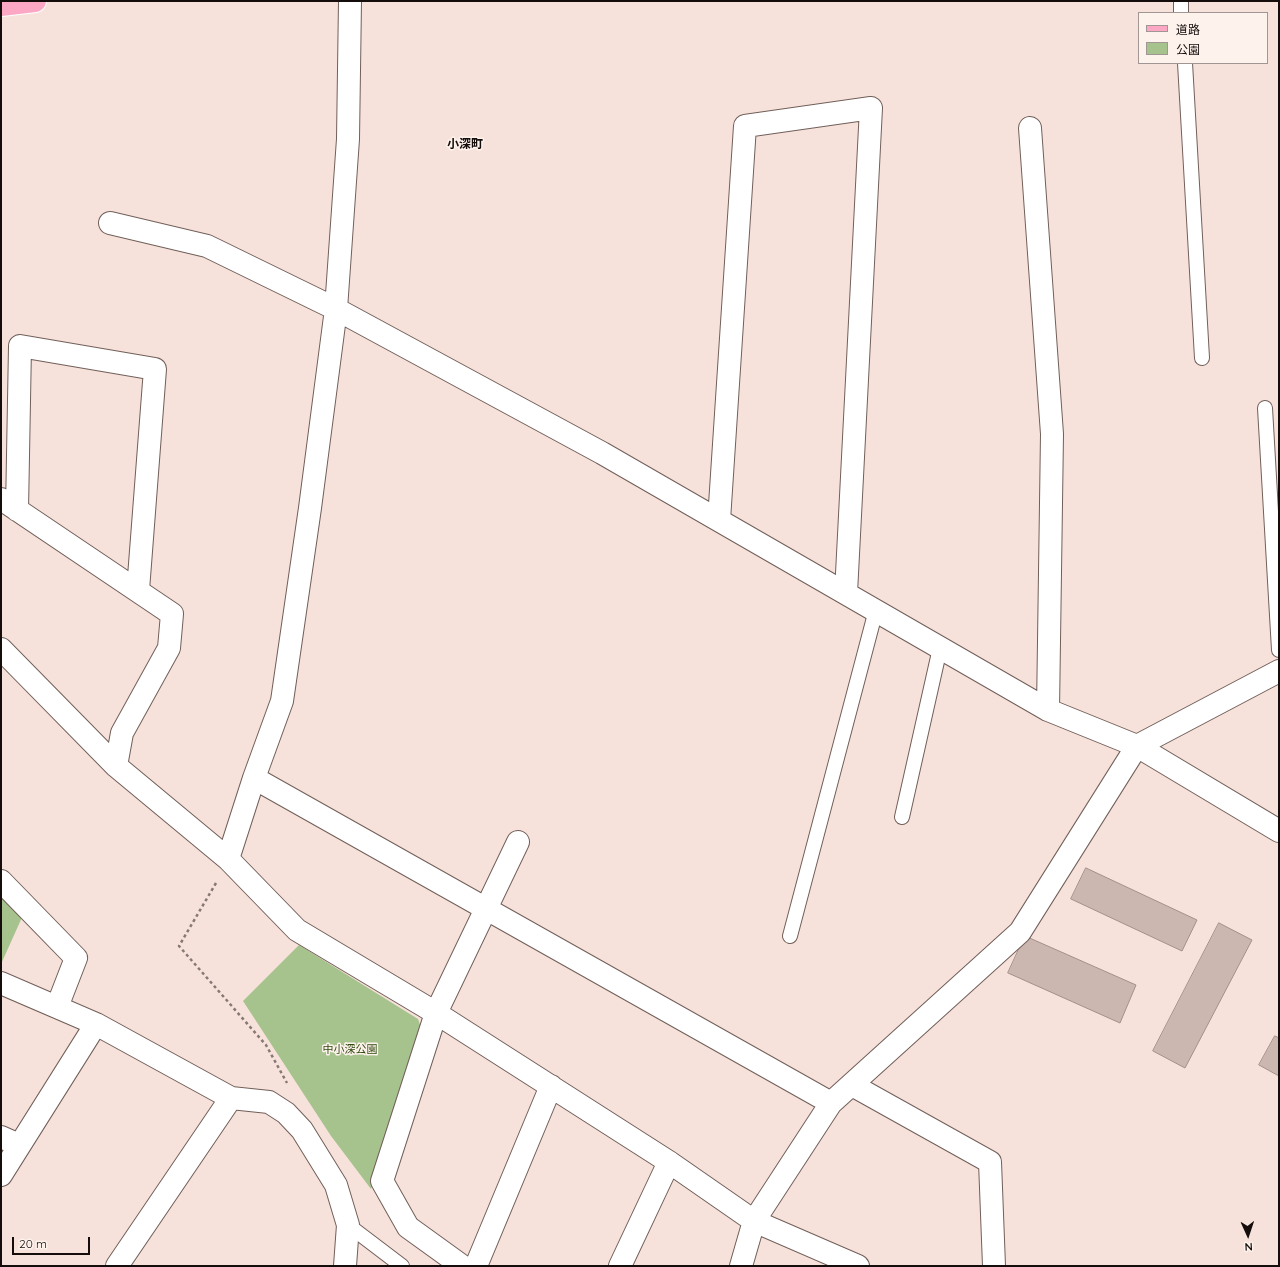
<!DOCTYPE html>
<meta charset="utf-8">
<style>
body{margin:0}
#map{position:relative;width:1280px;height:1267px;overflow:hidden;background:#f7e2db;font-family:Quicksand,"Noto Sans JP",sans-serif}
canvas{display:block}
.frame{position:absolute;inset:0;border:2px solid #140d0b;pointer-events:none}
.legend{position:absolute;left:1138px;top:12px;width:130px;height:52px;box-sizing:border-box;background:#fef2ed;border:1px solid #a09693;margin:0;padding:5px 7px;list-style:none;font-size:12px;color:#140d0b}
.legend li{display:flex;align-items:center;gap:8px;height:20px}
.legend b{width:20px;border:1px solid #a09693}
.north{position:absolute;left:1228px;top:1215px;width:40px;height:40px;-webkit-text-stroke:3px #fef2ed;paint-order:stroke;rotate:177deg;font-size:11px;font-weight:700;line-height:16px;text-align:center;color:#140d0b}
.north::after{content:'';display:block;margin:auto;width:14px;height:18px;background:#140d0b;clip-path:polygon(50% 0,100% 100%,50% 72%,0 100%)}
.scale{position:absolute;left:12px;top:1237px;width:78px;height:18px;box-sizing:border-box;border:2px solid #140d0b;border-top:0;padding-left:5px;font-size:12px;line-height:14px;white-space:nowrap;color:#140d0b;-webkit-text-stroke:3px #fef2ed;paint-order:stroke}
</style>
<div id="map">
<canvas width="1280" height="1267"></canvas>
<div class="frame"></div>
<ul class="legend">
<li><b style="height:5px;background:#fca7c4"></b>道路</li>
<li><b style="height:11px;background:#a6c38d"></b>公園</li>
</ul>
<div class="north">N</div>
<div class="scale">20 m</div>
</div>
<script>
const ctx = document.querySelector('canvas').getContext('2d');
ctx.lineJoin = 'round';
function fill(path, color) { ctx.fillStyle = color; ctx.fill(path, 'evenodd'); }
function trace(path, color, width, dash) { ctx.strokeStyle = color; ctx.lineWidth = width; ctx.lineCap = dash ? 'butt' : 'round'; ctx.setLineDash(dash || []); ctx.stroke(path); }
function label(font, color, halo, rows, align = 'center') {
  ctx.font = font + ' Quicksand,"Noto Sans JP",sans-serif'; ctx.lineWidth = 3; ctx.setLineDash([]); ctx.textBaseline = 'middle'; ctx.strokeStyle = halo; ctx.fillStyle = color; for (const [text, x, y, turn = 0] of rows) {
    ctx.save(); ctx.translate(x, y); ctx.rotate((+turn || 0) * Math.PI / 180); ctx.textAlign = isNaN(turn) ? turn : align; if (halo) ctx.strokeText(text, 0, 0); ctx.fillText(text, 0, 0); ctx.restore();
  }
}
const green = new Path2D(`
 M1,890L24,913L1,964Z
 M299,945L418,1019L422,1030L371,1189L331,1136L243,1001Z`);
const building = new Path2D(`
 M1086,868L1197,920L1182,951L1071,899Z
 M1219,923L1252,940L1185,1068L1153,1051Z
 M1025,936L1136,985L1120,1023L1008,973Z
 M1275,1036L1279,1038V1076L1259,1065Z`);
const path = new Path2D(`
 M216,883L179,946L266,1045L287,1083`);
const service = new Path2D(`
 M1181,1V13
 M1185,63L1202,358
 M1265,408L1279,650
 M902,817L940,648
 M790,936L876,610
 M348,1225L402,1266`);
const minor = new Path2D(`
 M1030,128L1052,434L1048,710
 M110,223L207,246L336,309L602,453L1048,710L1137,746L1279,831
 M1,499L172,614L169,648L122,733L116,766
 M17,510L20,346L155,369L138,590
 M719,520L745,126L871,108L846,593
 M1,649L116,766L228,859L297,930L436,1013L669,1162L754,1221L858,1266
 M254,778L831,1103
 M228,859L254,778L282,701L310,508L336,309L348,139L350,1
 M1,881L76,958L57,1007
 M1,983L96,1024L231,1098L269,1102L286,1113L302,1130L336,1185L348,1225L345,1266
 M852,1085L990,1162L994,1266
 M1,1137L19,1145
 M1,1175L96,1024
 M117,1266L231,1098
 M462,1266L408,1227L382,1181L436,1013L518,842
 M476,1266L551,1086
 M620,1266L669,1162
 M741,1266L754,1221L831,1103L1020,932L1137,746L1279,671`);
const primary = new Path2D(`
 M1,5L35,1`);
const parkNames = [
 ["中小深公園",350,1050]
];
const neighbourhoodNames = [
 ["小深町",465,144]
];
fill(green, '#a6c38d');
fill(building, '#cbb7b0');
trace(building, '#a38f89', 1);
trace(service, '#715f59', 16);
trace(minor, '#715f59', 24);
trace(primary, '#fff', 24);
trace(path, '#867873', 2.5, [3, 3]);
trace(service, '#fff', 14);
trace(minor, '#fff', 22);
trace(primary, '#fca7c4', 22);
label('11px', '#304b11', '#fef2ed', parkNames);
label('bold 12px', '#140d0b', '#fef2ed', neighbourhoodNames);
</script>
